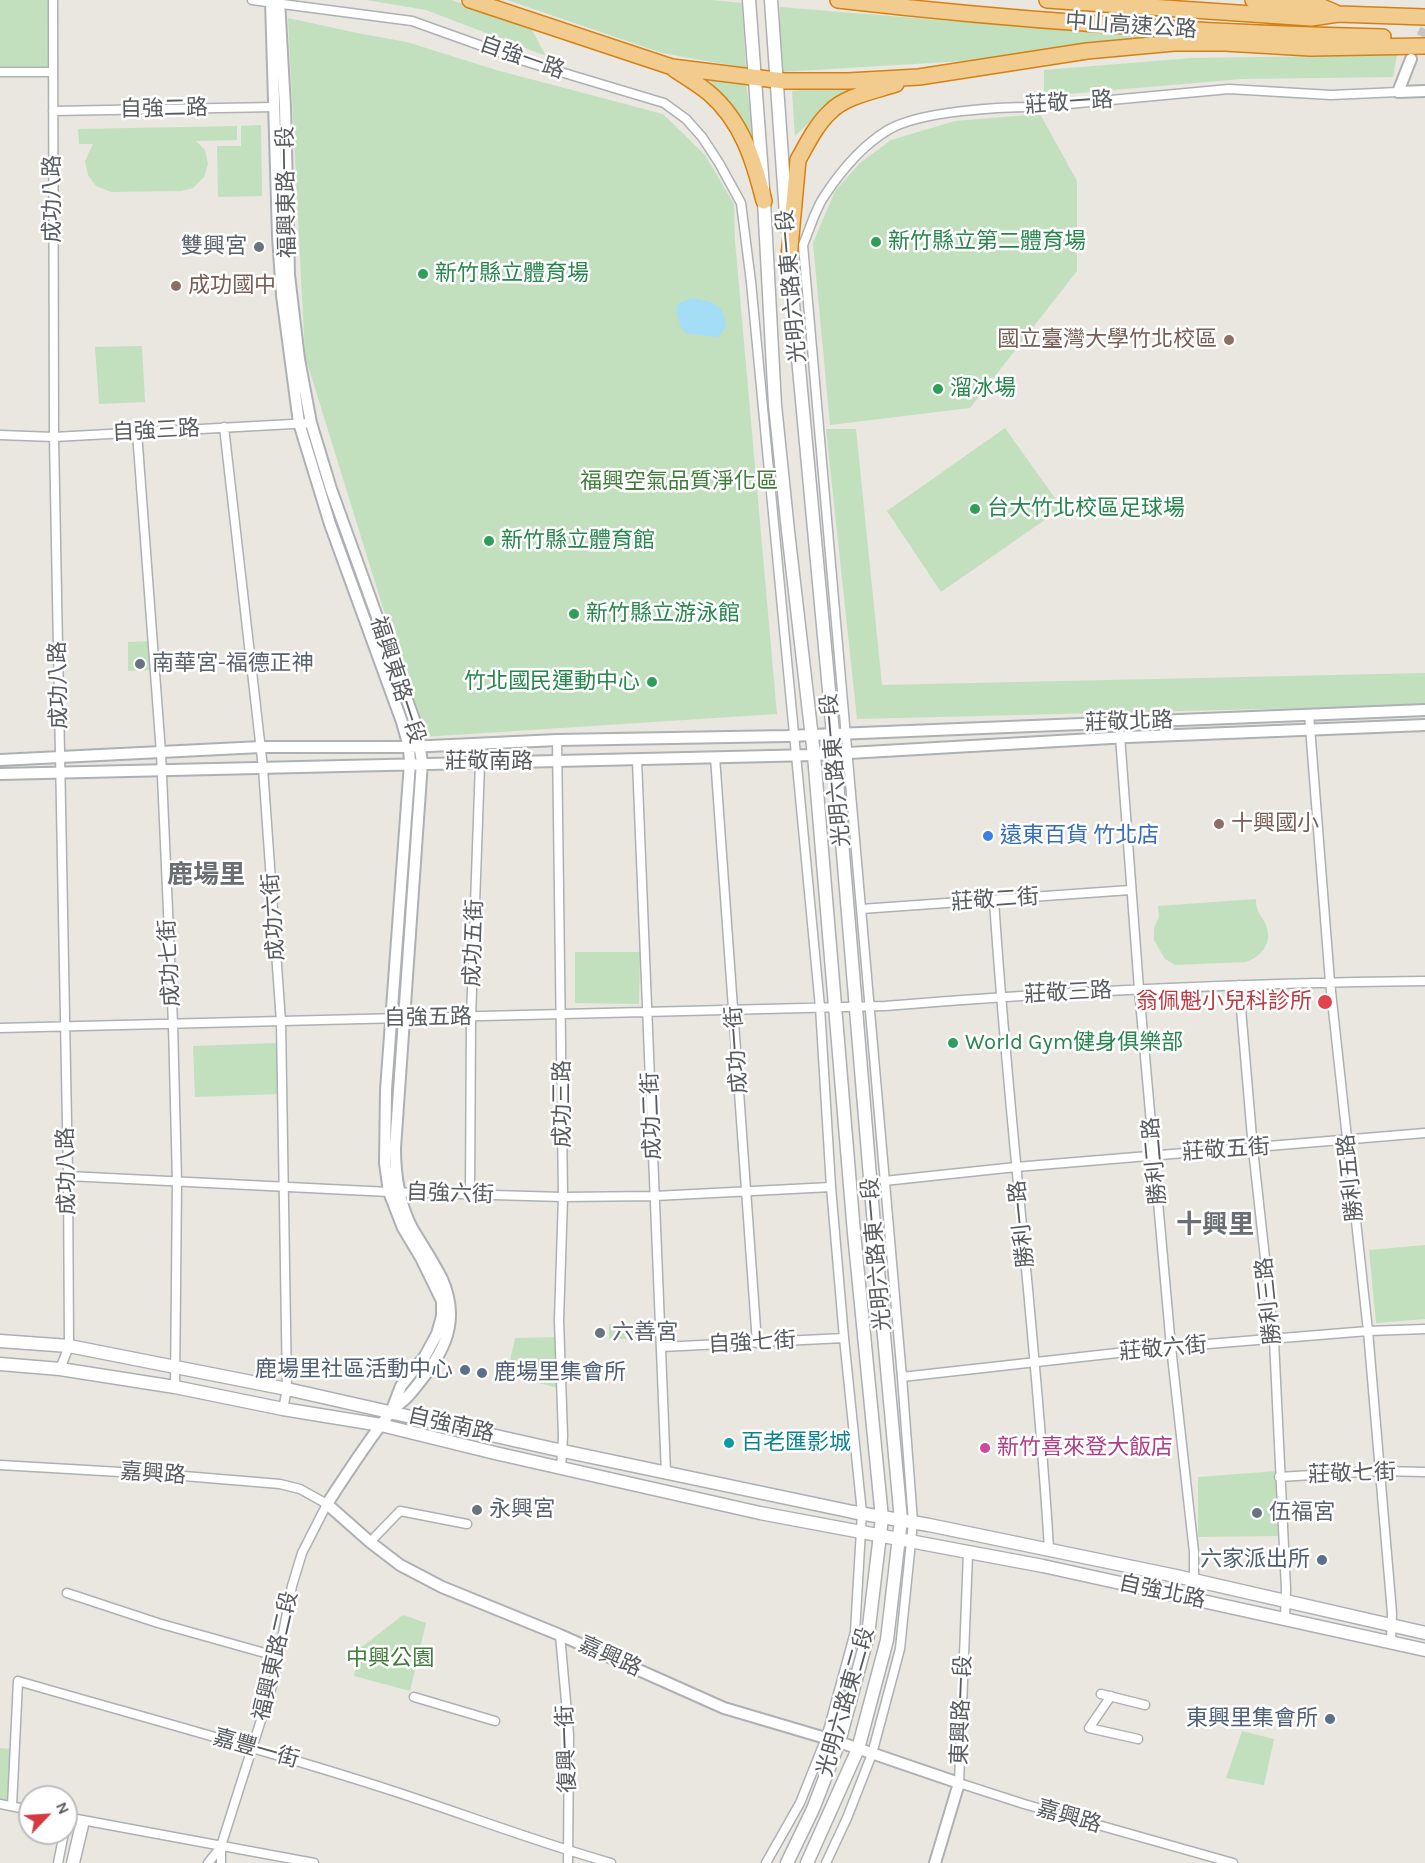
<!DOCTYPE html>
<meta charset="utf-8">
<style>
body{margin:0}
#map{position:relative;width:1425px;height:1863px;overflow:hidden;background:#eae6e0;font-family:Karla,sans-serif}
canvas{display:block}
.north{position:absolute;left:18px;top:1785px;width:60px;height:60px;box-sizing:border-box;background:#fff;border:2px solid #bcbebf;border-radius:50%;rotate:65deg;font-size:16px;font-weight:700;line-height:24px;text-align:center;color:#585c5f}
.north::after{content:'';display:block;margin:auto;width:21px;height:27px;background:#d83840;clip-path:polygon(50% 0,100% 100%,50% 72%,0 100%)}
</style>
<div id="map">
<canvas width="1425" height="1863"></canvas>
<div class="north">N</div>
</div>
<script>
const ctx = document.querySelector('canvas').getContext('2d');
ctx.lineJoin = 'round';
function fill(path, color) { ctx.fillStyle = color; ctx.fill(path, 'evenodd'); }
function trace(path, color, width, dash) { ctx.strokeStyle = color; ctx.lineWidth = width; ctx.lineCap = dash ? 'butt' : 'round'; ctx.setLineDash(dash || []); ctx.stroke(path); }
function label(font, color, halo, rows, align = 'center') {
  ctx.font = font + ' Karla,"Noto Sans TC",sans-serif'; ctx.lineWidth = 5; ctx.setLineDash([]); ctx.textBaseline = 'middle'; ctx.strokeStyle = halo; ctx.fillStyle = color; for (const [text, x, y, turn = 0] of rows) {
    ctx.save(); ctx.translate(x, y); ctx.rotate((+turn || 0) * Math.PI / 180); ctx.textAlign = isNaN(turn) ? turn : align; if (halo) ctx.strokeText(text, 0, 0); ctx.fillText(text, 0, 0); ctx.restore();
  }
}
const green = new Path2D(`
 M0,0H53V72L0,70Z
 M366,0H452L532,30L546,56L426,10Z
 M507,0H712L742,3L746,68L662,53Z
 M780,7L1150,37L965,61L780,72Z
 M288,18L362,34L407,42L496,70L663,114L705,155L734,204L735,241L777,714L423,737L305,356Z
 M1397,55L1393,77L1242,79L1044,96V70L1192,58Z
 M708,78L746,85L755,138Z
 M859,85L818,114L795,136L792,91Z
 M1040,114L1077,181V271L970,408L830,425L813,243L835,191L860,163L891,140L955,121Z
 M261,125L262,196L218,197L217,146H241V126Z
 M237,126V140L196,141L205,150L208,164L204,177L193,188L181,191L111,192L96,186L88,175L85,161L93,144H79L78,129Z
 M142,346L145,402L99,404L95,347Z
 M1005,428L1062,508L941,592L887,511Z
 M826,429H856L882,685L1425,673V705L857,719Z
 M151,641L152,670L128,671V642Z
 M1256,899C1256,913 1261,914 1266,925C1273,943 1262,956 1246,962L1175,965L1165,959L1154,940V928L1159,917L1158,906Z
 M575,952H640L639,1004L575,1003Z
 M277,1043L279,1094L195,1097L193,1046Z
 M1425,1245V1319L1376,1323L1369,1250Z
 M609,1324L652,1325V1339H609Z
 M560,1337L562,1389L507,1375L515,1338Z
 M1277,1471L1278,1536L1198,1537V1477Z
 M403,1615L426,1623L410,1691L354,1676L359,1649Z
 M1242,1731L1274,1739L1264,1785L1226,1778Z
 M0,1748L12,1749L8,1800L0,1799Z`);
const water = new Path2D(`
 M693,298C714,302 724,304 726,327L718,337L688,334L682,330L676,311L678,303Z`);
const tertiaryTunnel = new Path2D(`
 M1415,50L1425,29`);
const pedestrian = new Path2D(`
 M76,1863L86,1821`);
const minor = new Path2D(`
 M53,0L54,437L68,1176L69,1346L60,1369
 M252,0L412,21L524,61L664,103L686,119L702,137L719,163L741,203L751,282L820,1007L831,1187L844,1338L862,1513L855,1632L826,1738L800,1803L766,1863
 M0,72H53
 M53,111L275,107
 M224,427L263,768L281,1022L287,1389L283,1409
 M137,432L161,753L173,1024L177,1181L175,1387
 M0,435L54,437L311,423
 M1309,714L1330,982L1368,1331L1392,1613L1391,1642
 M1119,723L1139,989L1171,1347L1194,1552V1580L1190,1599
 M557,740L563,1197L559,1320L563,1436L561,1468
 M715,757L757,1343
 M637,760L666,1473
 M994,900C1008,1117 1036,1332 1049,1549
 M861,909L1130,890
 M1239,985L1253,1149L1274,1340L1286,1589L1285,1619
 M0,1028L885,1006C1065,991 1245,983 1425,981
 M68,1176L389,1192L563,1197L655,1196L831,1187
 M884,1181L1016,1167L1425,1133
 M470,1195L471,1018L480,763
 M661,1347L844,1338
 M902,1377L1171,1347L1368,1331L1425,1329
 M0,1465L172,1475L280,1484L300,1489L327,1504L302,1553L292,1586L275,1676L221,1846V1863
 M1279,1477L1379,1471L1425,1472
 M370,1542L400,1511L467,1524
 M968,1553L959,1783L1024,1804L1233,1863
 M67,1593L158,1623L279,1657
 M560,1635L569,1735L568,1863
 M1101,1694L1145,1705
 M1111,1696L1089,1728L1138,1739
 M414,1697L495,1721
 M0,1804L30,1810
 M12,1806L18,1681C142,1717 267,1750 390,1790C464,1814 536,1842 611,1863
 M66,1817L314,1863
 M58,1863L64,1833
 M71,1863L81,1820
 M208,1863L221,1847
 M826,1863L847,1818L872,1754L900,1649L913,1522L902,1377L803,245C810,229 815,209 825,195C841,171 863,145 888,130C920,111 998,107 1036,107L1229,89L1331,95L1398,92`);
const tertiary = new Path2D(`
 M271,0L278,236L282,295L299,423L330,524L402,722L409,747L410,763L386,1090L385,1163L389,1192L403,1228L421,1258L442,1301V1316L437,1334L425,1356L401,1386L393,1407
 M279,0L285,107L289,275L299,359L311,423L331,489L416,725L422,762L395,1148C395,1175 399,1203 412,1228C422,1245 433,1261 442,1279C463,1326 440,1358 410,1394C404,1401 396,1406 390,1413C367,1442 347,1473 327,1504L370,1542L400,1565L442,1587L560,1635L724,1708L839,1742L959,1783L935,1863
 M1411,59L1398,92L1425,91
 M0,760L261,747H409L557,740L787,736L1425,710
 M0,774L814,755L1128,737L1425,725`);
const secondary = new Path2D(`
 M749,0L764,201L775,405L788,531L814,755L854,1233L882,1518L868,1635L839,1742L813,1809L787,1863
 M771,0L787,229
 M788,250L833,733L876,1249L901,1520L887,1640L858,1749L807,1863
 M0,1341L69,1346L287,1389L549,1448L853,1512L929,1525L1176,1576L1425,1633
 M0,1364L60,1369L175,1387L283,1409L381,1425L495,1453L760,1513L1043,1566L1425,1650`);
const motorway = new Path2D(`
 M470,0L672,67L784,81H848L919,77L1087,51L1174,43H1225L1310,48L1425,46
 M838,0C1019,21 1201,33 1383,37
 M1047,0L1311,18L1338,14L1425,17
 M1253,0L1322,7L1336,13
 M674,69C686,77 698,84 709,93C742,121 754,161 764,201
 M789,258L798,160C807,144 816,125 830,112C845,96 875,91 896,84`);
const markers = [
 [876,242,6,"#2e9e5b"],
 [259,247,6,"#6b7280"],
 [423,274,6,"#2e9e5b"],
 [176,286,6,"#8d6e63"],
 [1229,340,6,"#8d6e63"],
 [938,389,6,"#2e9e5b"],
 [975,509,6,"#2e9e5b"],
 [489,541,6,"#2e9e5b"],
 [574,614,6,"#2e9e5b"],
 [140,664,6,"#6b7280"],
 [652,682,6,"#2e9e5b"],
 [1219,824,6,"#8d6e63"],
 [988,836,6,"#3f7fe0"],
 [1325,1002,8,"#e0444e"],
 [953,1043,6,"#2e9e5b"],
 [600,1333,6,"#6b7280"],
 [465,1370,6,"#5c6f8a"],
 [482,1373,6,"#5c6f8a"],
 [729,1443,6,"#0f9aa8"],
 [985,1448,6,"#d1479c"],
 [477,1510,6,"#6b7280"],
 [1257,1513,6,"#6b7280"],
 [1322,1560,6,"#5c6f8a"],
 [1330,1719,6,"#5c6f8a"]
];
const streetNames = [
 ["中山高速公路",1131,26,4],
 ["自強一路",522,58,19],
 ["莊敬一路",1069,103,-4],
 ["自強二路",164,109,-1],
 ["福興東路一段",287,192,-91],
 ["成功八路",53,199,-90],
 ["光明六路東一段",792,286,-95],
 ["自強三路",156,431,-3],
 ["福興東路一段",397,680,72],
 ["成功八路",59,685,-91],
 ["莊敬北路",1129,722,-2],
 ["莊敬南路",489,762],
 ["光明六路東一段",836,770,-95],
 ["莊敬二街",995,900,-4],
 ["成功六街",274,917,-94],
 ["成功五街",474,943,-88],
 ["成功七街",170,963,-93],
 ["莊敬三路",1068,993,-3],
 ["自強五路",428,1018,-1],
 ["成功一街",737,1050,-94],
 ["成功三路",563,1104,-90],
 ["成功二街",652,1116,-92],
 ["莊敬五街",1226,1150,-4],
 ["勝利二路",1155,1161,-95],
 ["成功八路",67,1171,-91],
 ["勝利五路",1351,1178,-96],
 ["自強六街",450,1194,2],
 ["勝利一路",1022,1224,-96],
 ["光明六路東一段",877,1254,-95],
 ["勝利三路",1269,1301,-96],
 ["自強七街",752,1343,-3],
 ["莊敬六街",1163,1349,-5],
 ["自強南路",451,1425,13],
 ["嘉興路",153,1474,4],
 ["莊敬七街",1352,1474,-2],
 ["自強北路",1162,1592,12],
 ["福興東路二段",276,1656,-77],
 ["嘉興路",610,1657,24],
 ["光明六路東二段",846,1702,-74],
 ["東興路一段",962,1710,-88],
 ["嘉豐一街",256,1749,16],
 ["復興一街",567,1749,-92],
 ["嘉興路",1069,1817,16]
];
const leisureNames = [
 ["新竹縣立第二體育場",888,242],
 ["新竹縣立體育場",435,274],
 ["溜冰場",950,389],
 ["台大竹北校區足球場",987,509],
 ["新竹縣立體育館",501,541],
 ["新竹縣立游泳館",586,614],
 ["竹北國民運動中心",640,682,"right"],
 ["World Gym健身俱樂部",965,1043]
];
const worshipNames = [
 ["雙興宮",247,247,"right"],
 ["南華宮-福德正神",152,664],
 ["六善宮",612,1333],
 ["永興宮",489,1510],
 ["伍福宮",1269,1513]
];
const educationNames = [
 ["成功國中",188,286],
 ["國立臺灣大學竹北校區",1217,340,"right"],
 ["十興國小",1231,824]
];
const parkNames = [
 ["福興空氣品質淨化區",679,482],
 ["中興公園",390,1659]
];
const shopNames = [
 ["遠東百貨 竹北店",1000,836]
];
const healthNames = [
 ["翁佩魁小兒科診所",1312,1002]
];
const serviceNames = [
 ["鹿場里社區活動中心",453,1370],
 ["鹿場里集會所",494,1373,"left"],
 ["六家派出所",1310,1560],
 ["東興里集會所",1318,1719]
];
const cultureNames = [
 ["百老匯影城",741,1443]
];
const hotelNames = [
 ["新竹喜來登大飯店",997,1448]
];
const quarterNames = [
 ["鹿場里",206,876],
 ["十興里",1215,1226]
];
fill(green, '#c2e0be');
fill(water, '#a3ddf6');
trace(tertiaryTunnel, '#c6c4c0', 10, [10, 5]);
trace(pedestrian, '#adb1b4', 9);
trace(minor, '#adb1b4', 11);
trace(tertiary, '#adb1b4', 14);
trace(secondary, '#acb0b4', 15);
trace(motorway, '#d68014', 18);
trace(pedestrian, '#fff', 6);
trace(minor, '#fff', 8);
trace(tertiary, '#fff', 10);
trace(secondary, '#fff', 12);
trace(motorway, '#f2cc8e', 15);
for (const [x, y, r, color] of markers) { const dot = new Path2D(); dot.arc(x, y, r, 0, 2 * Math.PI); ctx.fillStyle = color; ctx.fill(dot); trace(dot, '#fff', 2); }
label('22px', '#585c5f', '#fff', streetNames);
label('22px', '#27864d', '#fff', leisureNames, 'left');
label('22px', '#5b616d', '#fff', worshipNames, 'left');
label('22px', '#785e54', '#fff', educationNames, 'left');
label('22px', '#407c3a', '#fff', parkNames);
label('22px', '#366cbe', '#fff', shopNames, 'left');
label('22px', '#be3a42', '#fff', healthNames, 'right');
label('22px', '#4e5e75', '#fff', serviceNames, 'right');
label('22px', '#0d838f', '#fff', cultureNames, 'left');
label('22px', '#b23c85', '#fff', hotelNames, 'left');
label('bold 26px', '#6a6e71', '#fff', quarterNames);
</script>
